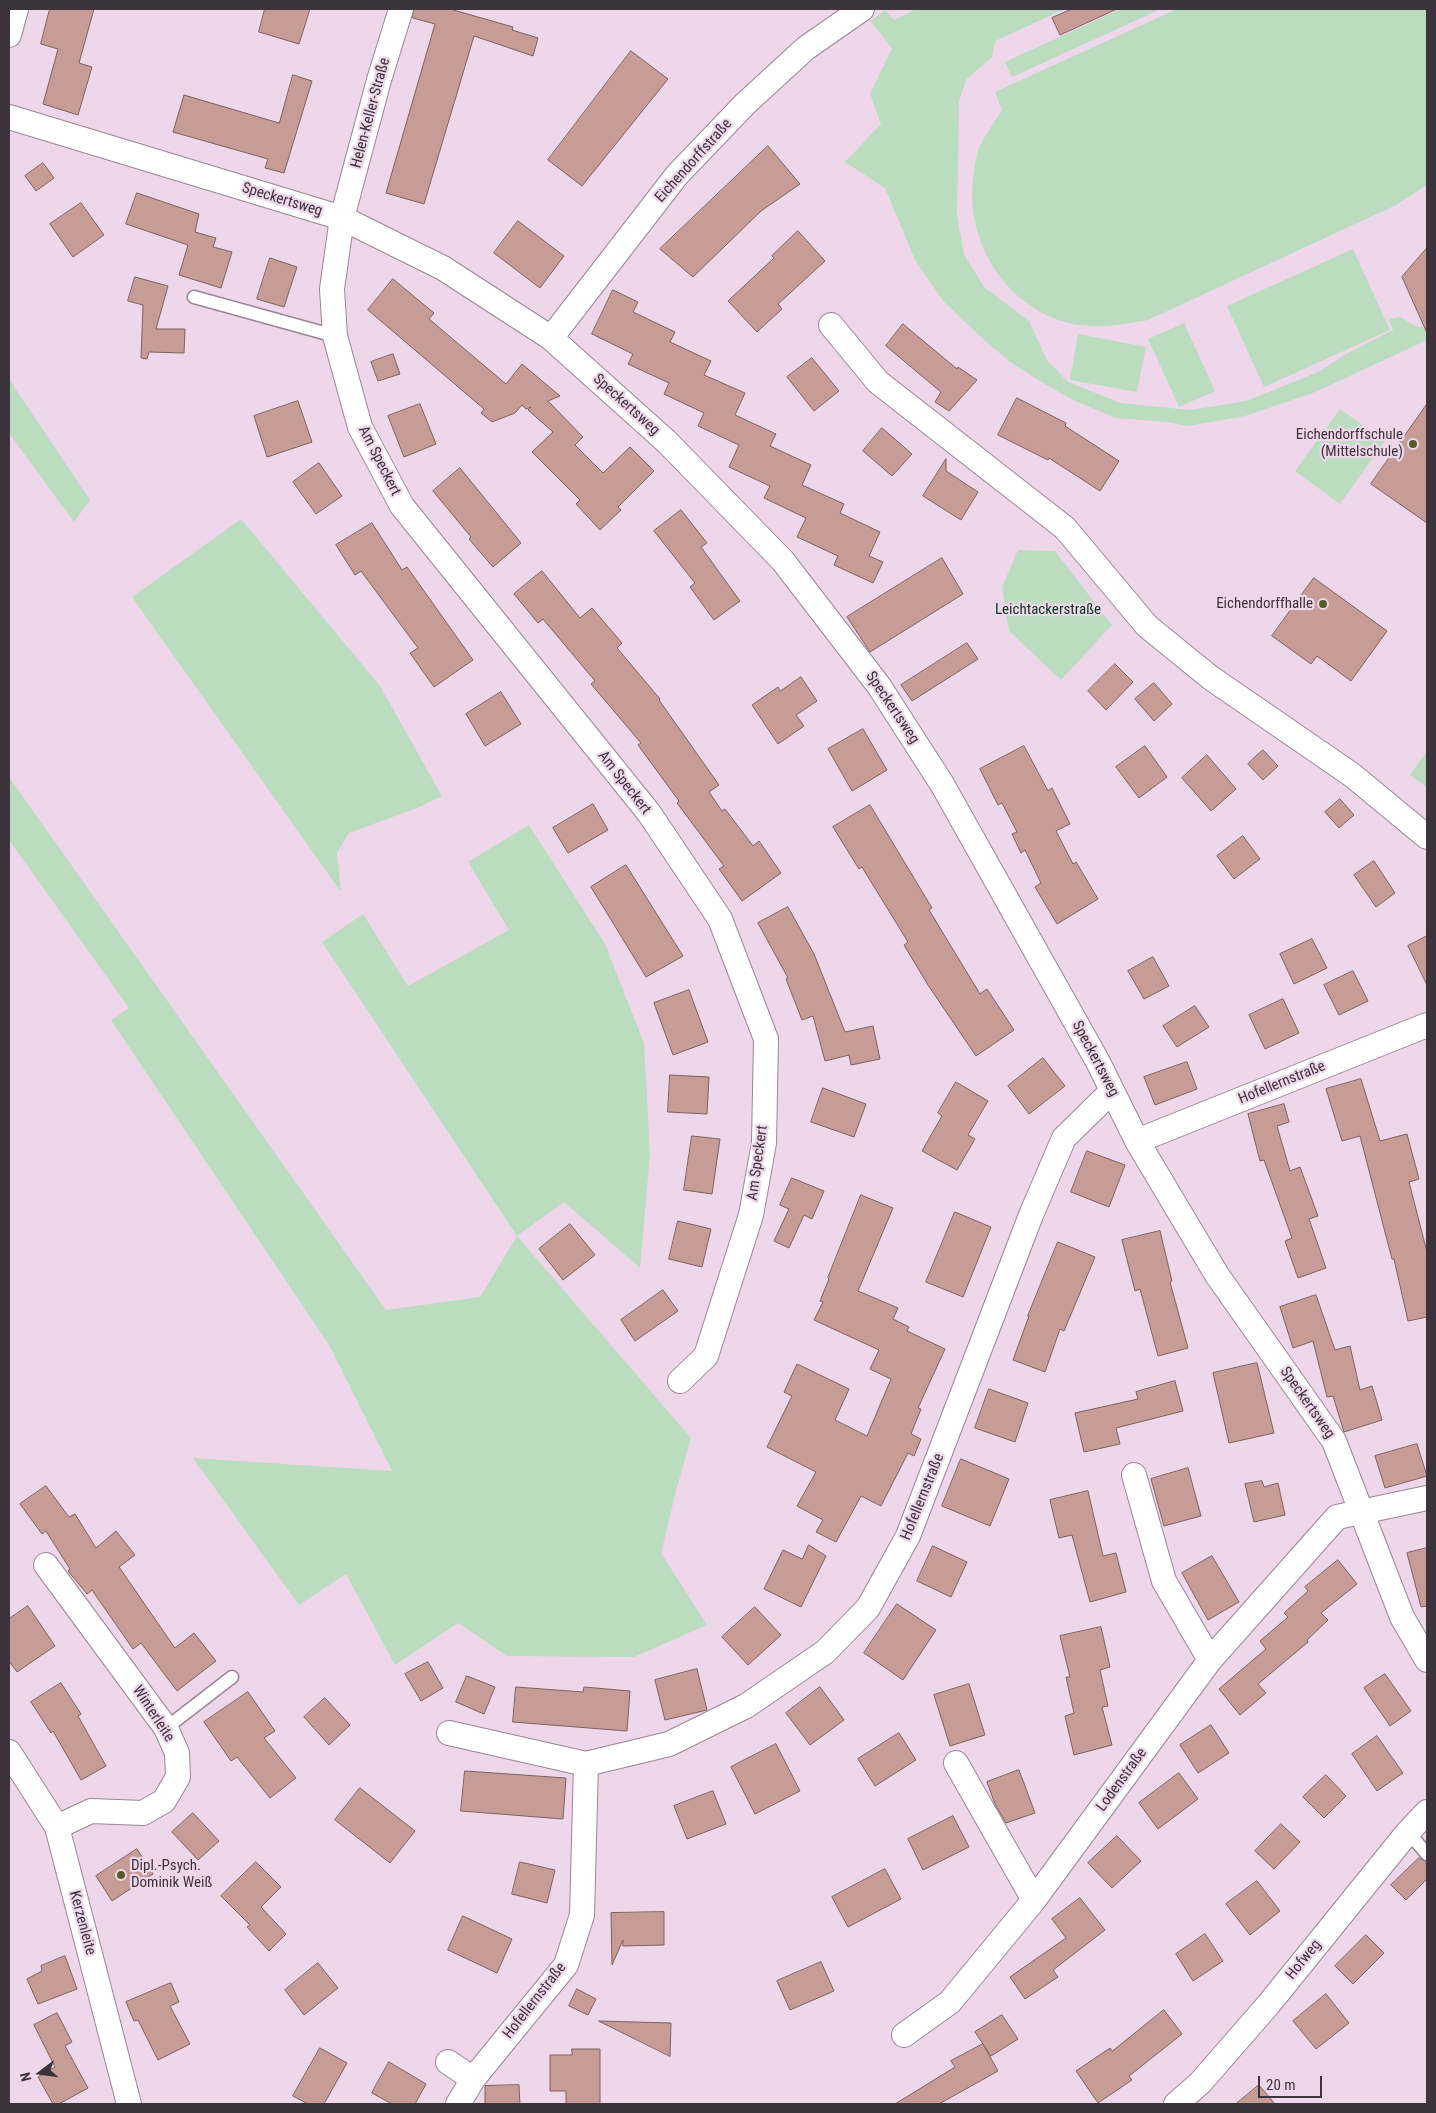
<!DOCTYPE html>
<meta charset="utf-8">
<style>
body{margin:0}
#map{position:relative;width:1436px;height:2113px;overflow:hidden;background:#eed7eb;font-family:"Roboto Condensed",sans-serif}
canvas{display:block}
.frame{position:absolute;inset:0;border:10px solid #3c333b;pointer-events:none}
.north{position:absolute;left:15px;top:2048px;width:50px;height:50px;-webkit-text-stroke:4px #eed7eb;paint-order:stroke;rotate:255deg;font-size:14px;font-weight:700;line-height:20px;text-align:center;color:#3c333b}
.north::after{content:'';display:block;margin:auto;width:18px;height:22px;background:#3c333b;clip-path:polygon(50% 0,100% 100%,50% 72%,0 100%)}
.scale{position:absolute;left:1258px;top:2076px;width:64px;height:22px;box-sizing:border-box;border:2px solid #3c333b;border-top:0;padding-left:6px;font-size:15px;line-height:18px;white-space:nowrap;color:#3c333b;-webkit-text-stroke:4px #eed7eb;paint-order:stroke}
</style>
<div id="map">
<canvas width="1436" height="2113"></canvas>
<div class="frame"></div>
<div class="north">N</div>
<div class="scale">20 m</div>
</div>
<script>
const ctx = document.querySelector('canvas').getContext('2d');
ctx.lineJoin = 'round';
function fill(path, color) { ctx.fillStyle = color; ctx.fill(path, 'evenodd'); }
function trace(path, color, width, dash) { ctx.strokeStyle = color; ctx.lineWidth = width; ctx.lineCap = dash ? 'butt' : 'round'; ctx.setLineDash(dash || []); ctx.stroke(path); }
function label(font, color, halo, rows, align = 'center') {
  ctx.font = font + ' "Roboto Condensed",sans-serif'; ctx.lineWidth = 4.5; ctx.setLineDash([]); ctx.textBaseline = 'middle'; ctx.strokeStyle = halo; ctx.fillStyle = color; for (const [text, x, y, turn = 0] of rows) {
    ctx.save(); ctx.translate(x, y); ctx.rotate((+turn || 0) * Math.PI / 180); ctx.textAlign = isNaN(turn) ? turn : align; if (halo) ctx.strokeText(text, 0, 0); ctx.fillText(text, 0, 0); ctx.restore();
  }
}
const green = new Path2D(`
 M916,9H1065L995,41L992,57L966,80L959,101L957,215L964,254L984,287L1029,321L1047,360L1068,382L1121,403L1190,410L1246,401L1318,372L1348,353L1393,330L1389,319L1400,317L1415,326L1427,328V340L1313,393L1245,416L1188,426L1167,422L1116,418L1075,401L1048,386L1010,362L983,339L944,302L916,262L885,188L845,162L881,124L870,94L892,48L870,21L885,10L894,20Z
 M1121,9H1161L1012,77L1005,62Z
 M1177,9H1427V185L1396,205L1148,320C1120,325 1094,330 1065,322C1002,304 963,236 974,173C975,165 976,157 978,150C984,136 994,123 1002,110L995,92Z
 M1353,249L1390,330L1264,387L1227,306Z
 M1184,323L1215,391L1179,407L1148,339Z
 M1078,334L1146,347L1137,392L1070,380Z
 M9,379L90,500L74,522L9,433Z
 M1340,409L1385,441L1340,504L1295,471Z
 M241,519L380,686L442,796L417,808L349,833L337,853L341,892L132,597Z
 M1018,550L1055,551L1112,625L1061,680L1009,631L1002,587Z
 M1427,751V787L1410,775Z
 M9,777L386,1310L480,1297L517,1236L322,942L363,914L408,986L509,930L468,862L529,825L605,944L644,1043L650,1155L640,1268L564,1202L517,1236L691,1438L677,1487L661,1553L707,1625L634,1657L507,1656L458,1623L395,1665L346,1574L299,1605L193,1458L392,1471L329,1345L111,1020L129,1008L9,840Z`);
const building = new Path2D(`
 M50,9H94L79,63L92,67L78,115L43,104L58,49L41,44Z
 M265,9H310L299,44L259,32Z
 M414,9H450L513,27L512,30L538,38L533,56L474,36L424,204L386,193L435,24L413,18Z
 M1072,9H1117L1060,35L1052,18Z
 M631,51L668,79L582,186L548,160Z
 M293,75L312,81L284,173L265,168L268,159L173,132L184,95L279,123Z
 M768,146L800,184L761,211L693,277L660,249Z
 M43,163L54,178L36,191L25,176Z
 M137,193L199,214L195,232L216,238L213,247L232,252L221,288L179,275L188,245L126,224Z
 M81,203L104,235L73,257L50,224Z
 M518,221L564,256L540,288L494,253Z
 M798,231L825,261L778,304L782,309L757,332L728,301L774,258L772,256Z
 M1427,248V333L1402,277Z
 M270,258L297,267L284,307L257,299Z
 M135,277L168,286L156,329H185L184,353L149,352L147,359L141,358L143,305L128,301Z
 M393,279L434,313L429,319L506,384L522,364L560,396L548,401L583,437L575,445L603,473L630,447L654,471L618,507L621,510L600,530L576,504L580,500L532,452L553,432L528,410L531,407L526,409L522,405L515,413L492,422L481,413L484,409L368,310Z
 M613,290L638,302L633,312L675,332L670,342L711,361L704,375L745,393L735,415L776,434L770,446L811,465L802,485L844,504L840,513L880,532L869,556L883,562L873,583L834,565L838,556L797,537L806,518L764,498L770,486L729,467L739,445L698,426L704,413L664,394L669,383L628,364L633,354L592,334Z
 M903,324L957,369L958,367L977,380L949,411L935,402L941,392L886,346Z
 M393,354L400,374L378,381L371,362Z
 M812,358L839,391L814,411L787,377Z
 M1017,398L1066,423L1065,426L1119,461L1100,491L1049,458L1048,460L998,435Z
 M298,401L312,442L267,457L254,416Z
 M420,404L436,444L404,457L388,416Z
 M1427,404V523L1371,484Z
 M882,428L912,454L892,476L863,451Z
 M946,459V471L978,492L961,520L923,496Z
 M319,463L342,496L316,514L293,482Z
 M460,468L521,543L493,567L469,539L471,537L433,491Z
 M681,510L707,543L701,547L740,601L714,620L690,587L695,583L654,531Z
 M372,523L402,570L407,567L473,660L434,687L410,653L418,648L361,571L355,575L336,545Z
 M942,558L963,594L870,652L847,617Z
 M542,571L580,618L592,608L622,643L617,648L660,699L659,700L719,785L709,792L722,811L725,809L753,846L759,841L781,873L742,901L719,869L724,866L677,803L679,801L638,745L641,743L591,684L595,681L543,619L538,623L514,594Z
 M1314,578L1387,631L1351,681L1317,656L1311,664L1272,636Z
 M967,643L978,659L912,701L901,685Z
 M1115,664L1133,682L1106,710L1088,691Z
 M801,677L817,701L796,715L804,726L778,744L752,705L778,687L780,691Z
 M1154,683L1172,704L1154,721L1135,699Z
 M501,692L521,724L485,746L466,714Z
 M863,729L887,770L852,791L828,749Z
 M1024,746L1048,791L1052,788L1070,824L1056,831L1073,864L1076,862L1098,899L1057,924L1035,887L1041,883L1025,850L1021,853L1012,834L1017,832L1002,803L998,805L980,769Z
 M1145,746L1167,777L1139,798L1116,767Z
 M1263,750L1278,766L1263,780L1248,764Z
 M1207,755L1236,789L1211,811L1182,778Z
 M1340,799L1354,815L1339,828L1325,812Z
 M593,804L608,830L568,853L553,828Z
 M870,805L932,908L929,910L980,994L987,989L1014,1030L976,1056L928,985L904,945L908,942L862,867L859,869L833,827Z
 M1243,836L1260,859L1234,879L1217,856Z
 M1374,861L1395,893L1376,907L1354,875Z
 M626,865L683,956L646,977L591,887Z
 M788,907L814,954L845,1032L873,1026L880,1059L851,1065L849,1055L825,1061L813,1016L802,1020L786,979L788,978L758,923Z
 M1427,936V985L1408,946Z
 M1312,939L1327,968L1294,984L1280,954Z
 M1153,957L1169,986L1144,999L1128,971Z
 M1353,971L1368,1001L1339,1015L1324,985Z
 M689,990L708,1042L673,1055L654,1003Z
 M1283,999L1299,1033L1265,1049L1249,1015Z
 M1195,1006L1209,1027L1177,1047L1163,1026Z
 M1043,1058L1065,1086L1029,1114L1008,1086Z
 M1187,1062L1197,1089L1155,1105L1144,1077Z
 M670,1075L709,1077L707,1114L668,1112Z
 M1361,1079L1380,1141L1407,1134L1419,1179L1409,1182L1427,1252V1317L1408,1321L1394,1259H1392L1360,1136L1342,1141L1326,1089Z
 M956,1082L988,1101L968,1135L975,1139L957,1170L922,1151L942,1116L938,1113Z
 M823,1088L866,1104L854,1137L811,1122Z
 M1284,1104L1289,1122L1277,1126L1290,1171L1300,1167L1318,1216L1309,1219L1326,1268L1298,1278L1285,1241L1292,1238L1264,1160L1260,1161L1248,1114Z
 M692,1136L720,1139L712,1194L684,1190Z
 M1087,1151L1125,1165L1109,1207L1071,1192Z
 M792,1178L824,1191L812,1219L804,1215L789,1248L774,1241L789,1209L780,1205Z
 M861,1195L893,1208L858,1291L898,1308L893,1319L909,1327L907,1331L945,1349L918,1408L921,1409L911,1434L921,1439L914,1456L908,1453L881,1506L861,1496L836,1542L816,1532L823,1520L797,1506L816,1472L767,1447L792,1396L784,1392L797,1364L849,1389L835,1420L867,1436L891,1379L870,1369L879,1350L814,1320L823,1302L820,1301L829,1279L828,1278Z
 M955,1212L991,1227L963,1297L926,1282Z
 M678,1221L711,1229L702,1267L669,1259Z
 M570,1224L595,1255L563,1280L539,1249Z
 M1160,1231L1172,1281L1170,1282L1188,1348L1158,1356L1140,1289L1135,1291L1122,1240Z
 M1058,1242L1095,1257L1064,1331L1060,1329L1045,1372L1013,1360L1029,1316H1028Z
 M663,1290L678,1311L635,1341L621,1320Z
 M1316,1295L1335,1350L1350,1346L1360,1390L1372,1386L1382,1420L1344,1432L1333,1396L1327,1397L1313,1341L1293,1348L1280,1307Z
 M1257,1363L1274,1433L1229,1443L1213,1373Z
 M1175,1381L1183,1411L1116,1428L1120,1444L1084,1452L1075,1413L1138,1399L1136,1392Z
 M989,1389L1028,1403L1015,1442L975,1428Z
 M1417,1444L1427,1476L1385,1488L1375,1456Z
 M961,1459L1009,1479L990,1526L942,1506Z
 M1188,1468L1201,1516L1164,1526L1151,1479Z
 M1262,1481L1264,1487L1278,1483L1285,1515L1254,1522L1245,1484Z
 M46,1486L69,1517L75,1514L96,1548L116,1531L135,1555L119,1567L175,1648L194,1633L216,1661L177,1691L141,1643L133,1649L92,1590L87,1594L68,1571L70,1569L46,1531L42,1534L20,1504Z
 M1088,1491L1103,1556L1116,1553L1126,1592L1090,1602L1072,1535L1059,1538L1050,1500Z
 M809,1545L826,1556L801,1607L764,1589L783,1550L802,1559Z
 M933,1546L967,1562L951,1597L917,1581Z
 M1427,1548V1606L1421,1607L1407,1553Z
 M1212,1556L1239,1602L1208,1620L1182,1573Z
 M1338,1560L1357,1584L1321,1613L1328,1620L1307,1640L1308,1642L1258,1684L1266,1693L1240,1715L1219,1689L1266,1649L1260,1641L1288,1617L1284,1613L1308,1591L1305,1587Z
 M897,1604L936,1630L903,1680L864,1653Z
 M28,1606L55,1646L17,1672L9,1661V1619Z
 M755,1607L781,1635L748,1665L722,1637Z
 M1101,1627L1110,1667L1100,1670L1108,1706L1102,1707L1112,1745L1074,1755L1065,1716L1074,1713L1066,1677H1070L1060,1636Z
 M428,1662L443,1688L421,1701L405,1674Z
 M697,1669L707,1710L665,1720L655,1680Z
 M1385,1674L1411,1711L1390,1726L1364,1688Z
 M467,1676L495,1687L484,1714L456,1702Z
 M61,1683L81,1714L78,1716L106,1766L81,1780L53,1731L51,1733L31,1702Z
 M969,1684L985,1735L950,1746L934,1695Z
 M516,1687L583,1692L584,1687L630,1691L627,1731L513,1722Z
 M820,1687L844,1720L810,1745L786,1713Z
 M248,1692L275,1731L264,1738L296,1778L270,1798L237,1757L231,1761L204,1722Z
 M325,1698L350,1725L329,1745L304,1717Z
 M1211,1725L1229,1753L1198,1773L1180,1745Z
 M899,1733L916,1760L875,1786L858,1759Z
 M1377,1736L1403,1773L1377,1791L1352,1754Z
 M776,1744L800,1791L755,1814L731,1767Z
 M1019,1770L1035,1813L1006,1823L995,1804L987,1782Z
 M465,1771L566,1778L563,1819L461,1811Z
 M1179,1773L1198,1799L1158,1829L1139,1803Z
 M1326,1775L1346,1796L1324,1818L1303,1797Z
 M360,1788L415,1831L390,1863L335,1820Z
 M713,1791L726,1824L687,1839L674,1806Z
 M193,1813L219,1841L198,1860L172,1832Z
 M953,1816L969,1847L923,1870L908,1839Z
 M1281,1824L1300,1842L1274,1869L1255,1851Z
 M1117,1836L1141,1861L1112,1888L1088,1863Z
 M137,1849L153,1874L112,1901L96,1876Z
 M1419,1858L1427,1862V1879L1406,1900L1391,1885Z
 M256,1862L281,1887L261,1907L286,1934L269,1951L247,1927L250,1925L221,1896Z
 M520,1862L555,1870L547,1903L512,1894Z
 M885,1869L901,1899L848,1927L832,1897Z
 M1257,1881L1280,1911L1250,1935L1226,1904Z
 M1080,1898L1105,1930L1053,1970L1058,1977L1025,1999L1010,1977L1066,1938L1052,1919Z
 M664,1912V1945L623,1946V1940L612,1965L611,1913Z
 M463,1916L512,1939L497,1973L448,1950Z
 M1205,1934L1223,1961L1193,1981L1176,1954Z
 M1366,1935L1384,1953L1353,1984L1335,1966Z
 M65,1956L77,1989L38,2004L27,1979L42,1971L41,1966Z
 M821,1962L834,1991L790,2010L777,1981Z
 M318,1963L338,1988L304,2015L285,1990Z
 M171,1983L179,2002L170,2006L190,2044L158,2060L138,2020L134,2021L126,2002Z
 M577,1989L596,1999L588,2015L569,2006Z
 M1326,1994L1349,2023L1316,2049L1293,2021Z
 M1164,2010L1182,2034L1129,2076L1132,2080L1098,2103L1076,2071L1110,2048L1112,2051Z
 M57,2013L72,2042L65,2046L88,2088L59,2104H53L38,2077L55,2067L34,2025Z
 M1002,2015L1018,2039L991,2056L975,2032Z
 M599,2021L671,2023L670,2056Z
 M983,2044L998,2071L939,2104H895L955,2067L951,2061Z
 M320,2048L347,2063L324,2104H308L293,2096Z
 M572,2049H600V2104H566V2091H550V2055H572Z
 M389,2062L426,2084L415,2104H392L372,2093Z
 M519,2085L520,2104H485V2086Z
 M1259,2085L1275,2104H1236Z`);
const service = new Path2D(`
 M194,297L335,336
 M166,1728L232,1677
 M1408,1832L1427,1854`);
const minor = new Path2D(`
 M401,9L379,80L342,218L332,289L335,336L360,427L402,506L649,813L720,919L766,1039L764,1143L751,1215L706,1356L680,1381
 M9,35L16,9
 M9,117L342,218L443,268L551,338L667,442L783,561L879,686L942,784L1098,1062L1137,1141L1217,1275L1334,1441L1402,1617L1427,1660
 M831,325L878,382L1065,528L1147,626L1211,678L1352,775L1427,837
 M551,338L677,175L745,104L806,48L862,9
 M1137,1141L1427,1025
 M1134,1475L1164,1581L1210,1660
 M46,1565L166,1728L177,1753L178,1777L164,1801L143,1813L91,1811L57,1827
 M449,1733L586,1764L669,1744L746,1706L825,1652L868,1608L908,1536L1031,1215L1064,1138L1112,1091
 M9,1752L57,1827L129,2104
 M956,1763L1034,1900
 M904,2035L950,2002L1034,1900L1210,1660L1337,1517L1427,1498
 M448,2062L473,2079
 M458,2104L473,2079L566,1965L582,1915L586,1764
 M1176,2104L1200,2083L1268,2005L1408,1832L1427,1812`);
const markers = [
 [1413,444,5,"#595c29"],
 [1323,604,5,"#595c29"],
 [121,1875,5,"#595c29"]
];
const streetNames = [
 ["Helen-Keller-Straße",371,113,-75],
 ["Eichendorffstraße",694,161,-48],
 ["Speckertsweg",282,200,17],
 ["Speckertsweg",626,405,42],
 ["Am Speckert",379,461,63],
 ["Speckertsweg",892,708,56],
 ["Am Speckert",624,783,52],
 ["Speckertsweg",1095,1059,62],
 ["Hofellernstraße",1282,1083,-22],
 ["Am Speckert",758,1163,-82],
 ["Speckertsweg",1307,1403,55],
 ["Hofellernstraße",923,1497,-68],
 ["Winterleite",153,1714,57],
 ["Lodenstraße",1122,1780,-54],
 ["Kerzenleite",82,1923,75],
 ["Hofweg",1304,1960,-51],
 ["Hofellernstraße",535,2001,-52]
];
const poiNames = [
 ["Eichendorffschule",1403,435],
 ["(Mittelschule)",1403,452],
 ["Eichendorffhalle",1313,604],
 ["Dipl.-Psych.",131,1866,"left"],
 ["Dominik Weiß",131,1883,"left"]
];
const parkNames = [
 ["Leichtackerstraße",1048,610]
];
fill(green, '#bcdcc0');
fill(building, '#c79c96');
trace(building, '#7d615d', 1);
trace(service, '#9a8597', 15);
trace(minor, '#9a8597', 26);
trace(service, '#fff', 12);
trace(minor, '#fff', 24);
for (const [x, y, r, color] of markers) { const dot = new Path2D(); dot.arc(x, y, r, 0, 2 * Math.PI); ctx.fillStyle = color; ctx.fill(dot); trace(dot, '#eed7eb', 2); }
label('15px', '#3c333b', '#eed7eb', streetNames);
label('15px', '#3c333b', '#eed7eb', poiNames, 'right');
label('15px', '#043a17', '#eed7eb', parkNames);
</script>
